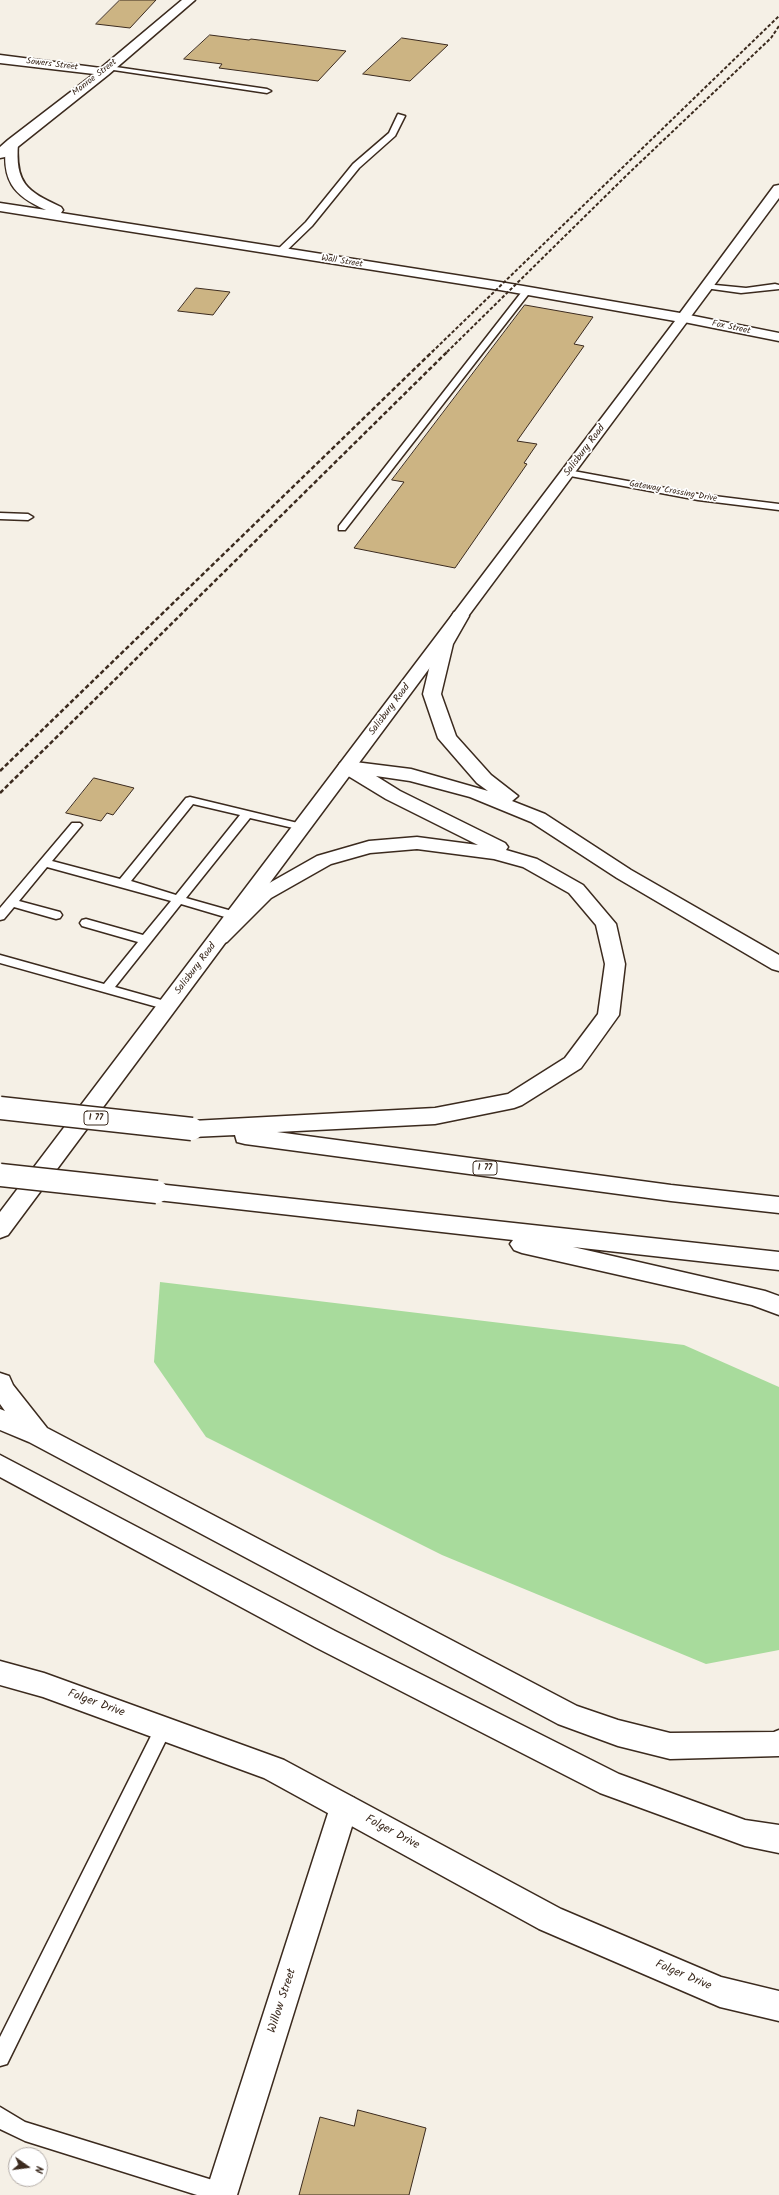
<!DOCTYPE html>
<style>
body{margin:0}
#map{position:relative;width:779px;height:2195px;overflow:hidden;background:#f5f0e6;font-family:Kalam,sans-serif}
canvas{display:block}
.north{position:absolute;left:8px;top:2147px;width:40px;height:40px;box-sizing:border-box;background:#fff;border:1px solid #b1aaa5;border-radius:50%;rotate:104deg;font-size:11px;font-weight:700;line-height:16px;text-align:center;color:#3b2a1e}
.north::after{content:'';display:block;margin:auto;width:14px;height:18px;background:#3b2a1e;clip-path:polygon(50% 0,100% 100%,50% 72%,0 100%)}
</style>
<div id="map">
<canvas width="779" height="2195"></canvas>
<div class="north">N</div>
</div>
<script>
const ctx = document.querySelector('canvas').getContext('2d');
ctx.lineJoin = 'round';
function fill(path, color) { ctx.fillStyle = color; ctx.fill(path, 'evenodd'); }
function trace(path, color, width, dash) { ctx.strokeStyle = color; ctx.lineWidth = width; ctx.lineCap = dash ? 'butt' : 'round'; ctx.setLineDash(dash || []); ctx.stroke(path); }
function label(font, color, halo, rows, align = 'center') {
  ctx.font = font + ' Kalam,sans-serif'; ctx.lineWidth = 3.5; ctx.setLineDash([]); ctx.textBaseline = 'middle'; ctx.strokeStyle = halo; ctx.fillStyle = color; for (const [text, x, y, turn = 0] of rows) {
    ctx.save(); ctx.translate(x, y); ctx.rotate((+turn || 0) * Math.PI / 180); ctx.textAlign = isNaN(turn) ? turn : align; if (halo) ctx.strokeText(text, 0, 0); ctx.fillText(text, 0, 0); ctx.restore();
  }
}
const green = new Path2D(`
 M160,1282L684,1345L779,1387V1650L706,1664L442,1555L206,1437L154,1362Z`);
const building = new Path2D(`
 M120,0H156L130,28L96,24Z
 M210,35L249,40L251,39L346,51L318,81L219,68L222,64L184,59Z
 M402,38L448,45L410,81L363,74Z
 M196,288L230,292L213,315L178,311Z
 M525,305L593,317L574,344L584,346L517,441L537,444L524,463L527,464L455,568L354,548L404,482L392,480Z
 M94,778L134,788L113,815L107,813L101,821L66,813Z
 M358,2110L426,2128L409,2195H299L320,2117L354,2126Z`);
const lane = new Path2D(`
 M109,66L267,89L271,91L267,93L107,69V67Z
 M398,114L405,116L395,136L359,168L312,226L283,254H277V250L306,222L353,164L389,133Z
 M705,284L746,288L775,284L779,285V289L741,293L705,288Z
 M524,289L531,291L345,530H339V526Z
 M568,470L698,494L779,504V510L698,500L565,475L563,473Z
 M0,513L28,514L33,517L28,520L0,519Z
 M190,797L306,825L308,827L302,830L250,818L186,898L239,913L241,916L239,919L235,920L181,904L115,987L172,1003L174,1006L172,1009L168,1010L0,963V955L104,984L138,942L82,926L80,923L82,920L86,919L143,935L171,901L47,867L19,901L60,912L62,915L60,918L56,919L14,907L4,919L0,920V908L72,823H80L82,825L52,861L120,879L186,798ZM193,804L240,815L176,895L131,881Z
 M163,1722L169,1724L171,1729L169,1734L7,2064L0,2066V2037L157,1724Z
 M0,2107L25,2122L222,2183L229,2186L232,2193L231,2195H197L25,2141L0,2129Z`);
const street = new Path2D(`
 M182,0H195L108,75L5,157L0,158V147L8,140L94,74L0,63V55L101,68Z
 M684,314L779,333V341L679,321L677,318Z
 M344,1794L354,1798L358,1807L237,2195H205L330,1807L334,1798Z`);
const secondary = new Path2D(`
 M12,139L18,143C15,183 26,191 61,207L63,210L61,213L500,282L680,313L774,186L779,185V198L8,1235L0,1238V1212L675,321L500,290L0,211V203L46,210C12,195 2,180 6,143Z
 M0,1661L44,1673L284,1760L561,1909L721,1977L779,1991V2021L720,2007L539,1929L264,1778L43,1697L0,1685Z`);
const highway = new Path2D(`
 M460,611L466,612L469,616L453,644L441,694L456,736L491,775L518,796L512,801L545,814L631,870L779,955V971L772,969L617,878L531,822L470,797L410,781L376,776L400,791L505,843L508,847L506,850L537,859L583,885L616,924L625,964L619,1015L581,1068L522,1105L514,1108L435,1124L277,1132L671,1185L779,1197V1213L671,1201L245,1144L237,1142L235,1135L192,1137L184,1135L181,1129L184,1123L192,1121L435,1108L508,1094L565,1058L598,1014L605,964L596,925L569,893L523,867L494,859L417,849L370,853L331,864L271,898L227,942L220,944L213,942L210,937L257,890L317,856L369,841L417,837L478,845L386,799L340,771L338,767L340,763L347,761L411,769L488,791L477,783L438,738L423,694L435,644L454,612Z
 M157,1184L779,1252V1270L573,1247L765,1291L779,1296V1315L752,1305L522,1253L514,1250L510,1244L513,1240L157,1200L149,1198L146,1192L149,1186Z
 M0,1373L9,1376L13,1385L47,1428L577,1706L618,1720L670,1733L774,1732L779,1730V1756L670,1759L618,1746L558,1724L29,1442L0,1430V1409L5,1411L0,1404Z
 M0,1455L335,1631L619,1774L745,1820L779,1825V1853L745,1846L600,1793L315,1647L0,1477Z`);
const railFar1 = new Path2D(`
 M432,352L779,16
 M447,352L629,173L771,38L779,26`);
const rail = new Path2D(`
 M0,771L433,351
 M0,793L448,351`);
const highwayBridge = new Path2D(`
 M0,1108L192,1129
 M0,1175L157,1192`);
const farStreetnames = [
 ["Sowers Street",52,65,7],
 ["Monroe Street",95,78,-38],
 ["Wall Street",342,262,9],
 ["Fox Street",731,328,12],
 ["Gateway Crossing Drive",673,492,10]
];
const shields = [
 [96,1118,24],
 [485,1168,24]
];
const shieldNames = [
 ["I 77",96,1118],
 ["I 77",485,1168]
];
const streetNames = [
 ["Salisbury Road",585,451,-53],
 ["Salisbury Road",390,710,-53],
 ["Salisbury Road",196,969,-53]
];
const nearStreetnames = [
 ["Folger Drive",96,1704,20],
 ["Folger Drive",392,1833,28],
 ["Folger Drive",683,1976,23],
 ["Willow Street",283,2001,-72]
];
fill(green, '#a8db9c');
fill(building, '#ccb483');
trace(building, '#3b2a1e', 1);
trace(lane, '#3b2a1e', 3);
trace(street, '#3b2a1e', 3);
trace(secondary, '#3b2a1e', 3);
trace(highway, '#3b2a1e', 3);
fill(lane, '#fff');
fill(street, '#fff');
fill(secondary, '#fff');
fill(highway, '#fff');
trace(railFar1, '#3b2a1e', 2, [3.5, 2]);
trace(rail, '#3b2a1e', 2.5, [4.5, 2.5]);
trace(highwayBridge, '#3b2a1e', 25, []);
trace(highwayBridge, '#fff', 22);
label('9px', '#3b2a1e', '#fff', farStreetnames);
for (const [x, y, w] of shields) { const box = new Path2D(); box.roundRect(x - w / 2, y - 7, w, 14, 3); ctx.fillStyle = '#fff'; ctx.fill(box); trace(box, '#3b2a1e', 1); }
label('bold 9px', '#3b2a1e', null, shieldNames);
label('10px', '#3b2a1e', '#fff', streetNames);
label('12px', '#3b2a1e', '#fff', nearStreetnames);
</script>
